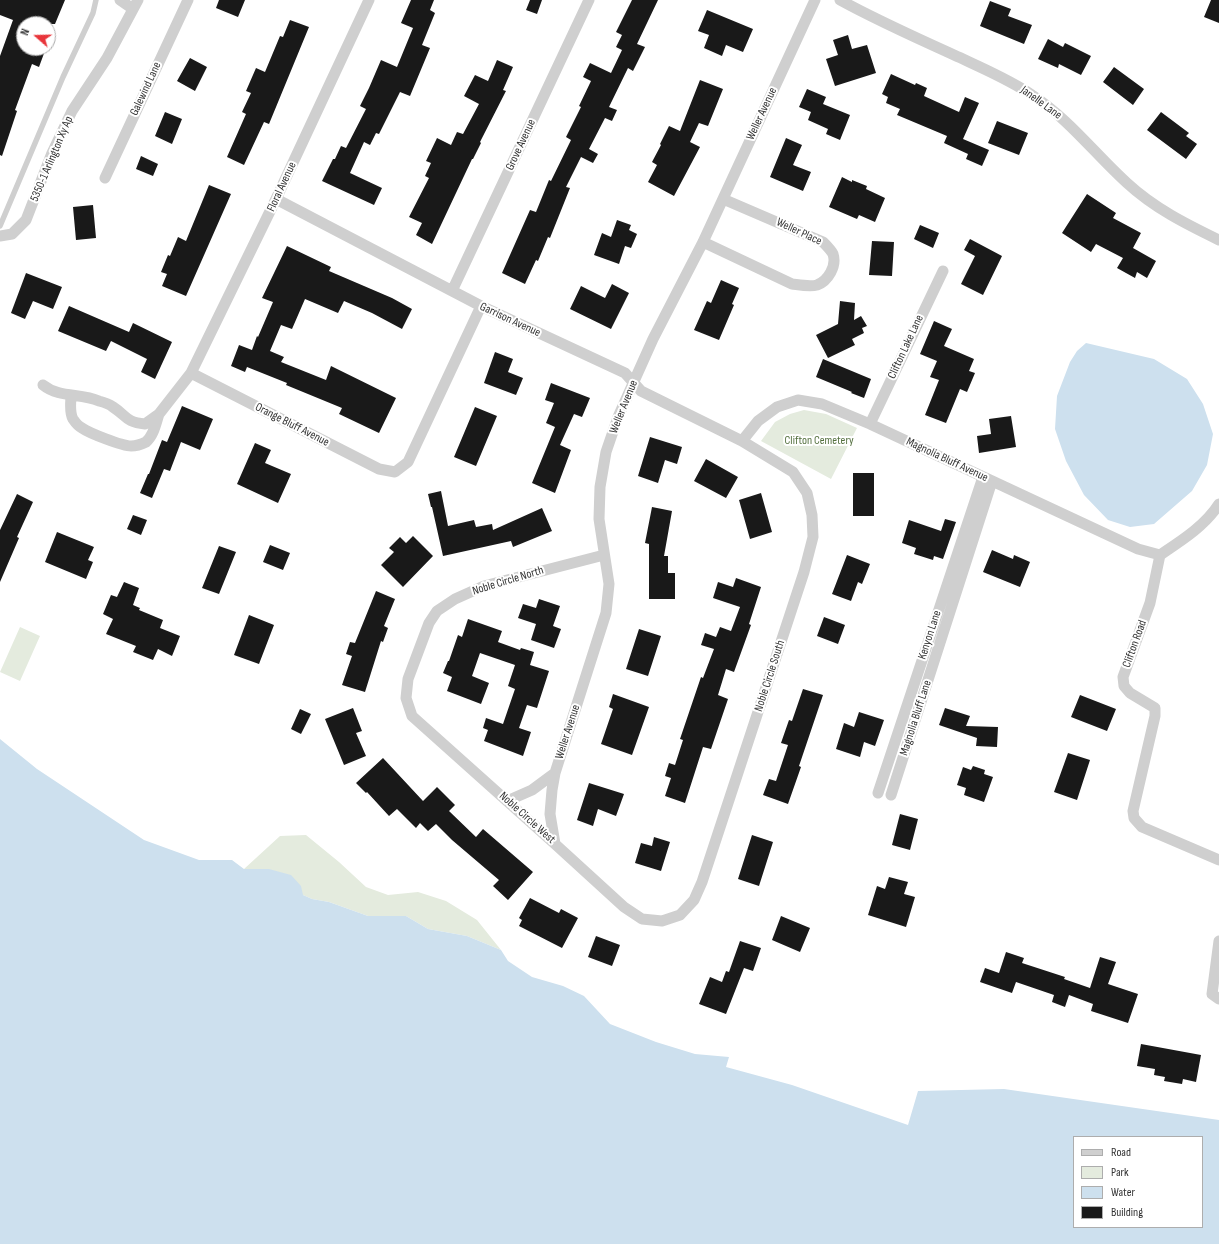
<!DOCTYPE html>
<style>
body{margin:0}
#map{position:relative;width:1219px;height:1244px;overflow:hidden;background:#fff;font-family:"Sofia Sans Condensed",sans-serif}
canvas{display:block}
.legend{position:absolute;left:1073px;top:1136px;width:130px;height:92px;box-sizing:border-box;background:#fff;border:1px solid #adadad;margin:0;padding:5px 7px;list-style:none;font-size:12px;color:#323232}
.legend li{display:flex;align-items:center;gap:8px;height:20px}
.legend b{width:20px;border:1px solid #adadad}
.north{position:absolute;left:16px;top:16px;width:40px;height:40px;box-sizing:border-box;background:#fff;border:1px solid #adadad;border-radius:50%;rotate:290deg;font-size:11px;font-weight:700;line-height:16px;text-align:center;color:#323232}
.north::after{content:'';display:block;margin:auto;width:14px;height:18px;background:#e8353b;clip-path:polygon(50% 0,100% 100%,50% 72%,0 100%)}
</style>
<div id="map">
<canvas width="1219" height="1244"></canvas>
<ul class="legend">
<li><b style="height:5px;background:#cfcfcf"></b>Road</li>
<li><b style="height:11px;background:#e4ebde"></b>Park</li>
<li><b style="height:11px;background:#cde0ee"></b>Water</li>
<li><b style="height:11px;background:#191919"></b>Building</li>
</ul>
<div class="north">N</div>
</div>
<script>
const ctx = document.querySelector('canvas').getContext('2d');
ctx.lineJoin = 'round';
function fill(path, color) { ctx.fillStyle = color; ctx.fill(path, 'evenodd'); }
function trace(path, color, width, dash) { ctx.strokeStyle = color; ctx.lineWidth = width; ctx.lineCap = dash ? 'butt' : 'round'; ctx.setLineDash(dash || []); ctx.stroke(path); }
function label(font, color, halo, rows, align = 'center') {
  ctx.font = font + ' "Sofia Sans Condensed",sans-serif'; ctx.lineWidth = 4; ctx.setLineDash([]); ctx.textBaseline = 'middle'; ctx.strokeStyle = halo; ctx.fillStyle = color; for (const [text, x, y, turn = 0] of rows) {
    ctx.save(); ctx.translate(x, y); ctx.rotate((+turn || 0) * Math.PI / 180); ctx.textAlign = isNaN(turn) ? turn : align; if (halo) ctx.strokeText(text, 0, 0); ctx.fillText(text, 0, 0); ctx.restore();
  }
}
const green = new Path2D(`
 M804,410L826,414L857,428L831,479L761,441L775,422L790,414Z
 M20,627L40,636L20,681L0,672Z
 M306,835L339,862L366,887L388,895L418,892L446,901L477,920L501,950L467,936L428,929L406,916H368L329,902L312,899L244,869L280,836Z`);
const water = new Path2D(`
 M1086,343L1154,359L1187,379L1203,404L1213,434L1207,465L1192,491L1154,524L1130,527L1108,520L1084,495L1066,461L1055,429L1057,396L1070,362L1077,351Z
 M0,739L37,769L144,840L199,860H232L244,869H269L291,875L301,886L303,895L312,899L329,902L368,916H406L428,929L467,936L501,950L508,961L532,977L563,986L584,996L610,1024L656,1042L695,1054L729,1057L726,1067L792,1085L908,1125L918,1091L1004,1089L1219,1120V1244H0ZM1074,1137H1202V1227H1074Z`);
const building = new Path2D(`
 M0,0H65L55,24H24V48H46L39,67L32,64L15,110L17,111L2,156L0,155V56L13,20L0,15Z
 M219,0H245L238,17L216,8Z
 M411,0H434L430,10L435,13L422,45L430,48L410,96L400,92L379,134L376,133L370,145L364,142L350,173L382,188L374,205L322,181L333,159H335L341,146L346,148L366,109L360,106L369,88L381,60L397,67L413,28L401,23Z
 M530,0H542L537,14L526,10Z
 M632,0H658L637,44L645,47L633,71L628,68L609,107L617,110L612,121L605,118L589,149L598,154L593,163L581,157L566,187L570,188L550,238L548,237L538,261L536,260L525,284L502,273L530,210L536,212L549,180L551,181L571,140L566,137L581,107L579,106L591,81L583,77L590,63L611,73L622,50L616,47L622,35L616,32Z
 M1211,0H1219V23L1204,17Z
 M990,1L1011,9L1008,16L1032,25L1024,44L980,26Z
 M707,10L753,29L743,52L726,45L722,56L704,48L709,35L698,31Z
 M290,20L309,27L269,124L264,122L244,165L227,157L246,114L242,112L251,93L246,91L256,68L265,72L280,36L283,37Z
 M848,35L852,49L867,45L876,73L835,86L826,59L838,55L833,40Z
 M1048,39L1063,47L1065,43L1091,56L1081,75L1059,64L1058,68L1038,59Z
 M190,58L207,67L195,91L177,81Z
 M497,60L513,67L503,90L506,91L480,142L481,143L473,159H472L432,244L416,235L422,223L409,217L429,178L425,176L431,163L426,161L437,138L451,145L457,132L463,134L479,104L464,96L475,75L488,81Z
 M1114,67L1144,89L1133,105L1103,82Z
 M891,74L915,85L916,83L927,88L924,96L959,112L965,97L979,103L963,139L989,150L982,166L966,159L968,154L944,143L947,136L897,115L900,109L886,103L888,97L882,94Z
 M700,80L723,89L708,126L699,123L690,142L700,147L674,196L648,182L657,165L652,162L661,145L660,144L669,126L680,131Z
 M807,89L826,97L823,104L850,115L840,140L826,134L828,129L808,120L811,112L799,107Z
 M165,112L182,119L172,144L155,136Z
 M1161,112L1189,133L1186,136L1197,144L1186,159L1147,130Z
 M997,121L1028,133L1019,155L988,143Z
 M786,138L802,145L793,165L811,172L803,191L770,177Z
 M141,156L158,164L153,176L136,169Z
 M842,177L852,182V180L867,186L866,189L885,198L875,222L859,215L857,219L829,207Z
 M209,185L231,194L186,296L162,286L167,274L161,272L168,255L170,256L178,237L186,241Z
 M1087,194L1116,213L1113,218L1141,233L1133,248L1156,261L1147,278L1137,272L1135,278L1117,268L1123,258L1096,244L1091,252L1062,233Z
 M93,205L96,238L76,240L73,207Z
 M617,220L631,225L629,230L637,234L631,248L625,246L619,264L594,255L602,233L611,237Z
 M920,225L939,233L933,248L914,239Z
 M970,239L1002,256L983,295L961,284L975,256L964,250Z
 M872,241L894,242L892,276L869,275Z
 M287,246L331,267L329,271L392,298L412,309L402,329L372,313L344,301L338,313L305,299L292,329L281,325L270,351L284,357L281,362L326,380L331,366L396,398L379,433L339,414L342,408L286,385L287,383L247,367L245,372L231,366L239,345L252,350L257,336L258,337L273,302L262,298Z
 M26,273L62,287L53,309L33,301L25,319L11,313Z
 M721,280L739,288L732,304L734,305L719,340L694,330L707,301L711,303Z
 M612,284L629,293L611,329L570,309L581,286L605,298Z
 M840,301L855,303L854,320L861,316L867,326L862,328L864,333L852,339L855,345L828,358L816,335L838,324Z
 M69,306L129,332L133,323L172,342L155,379L141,372L147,359L111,341L106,351L58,331Z
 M934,321L952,329L944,346L974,359L969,371L975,373L967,392L960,389L946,423L925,415L939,380L930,377L937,361L920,354Z
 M495,352L513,359L508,372L523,378L516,395L484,383Z
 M823,359L871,379L864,398L851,393L852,392L816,377Z
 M551,383L590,398L582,417L574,414L560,445L571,450L555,493L532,483L555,427L546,423L554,403L545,400Z
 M182,406L213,419L200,450L181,442L170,471L164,469L152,498L140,493L148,474H149L162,440L167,442Z
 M475,407L497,416L476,466L454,457Z
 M1011,416L1016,447L979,453L977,436L991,434L989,419Z
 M650,437L682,447L677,464L665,460L658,483L638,476Z
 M255,443L271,450L265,463L291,474L278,503L237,484Z
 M706,459L738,477L726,498L694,481Z
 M853,473H874V516H853Z
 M441,491L448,526L474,520L476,527L492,524L493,530L542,508L552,531L513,547L511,541L443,556L432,507H431L428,494Z
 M761,493L772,532L750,539L739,500Z
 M17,494L33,502L17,537L19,538L0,582V530Z
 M652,507L672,511L664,556H668V573H675V599H649V544L645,543Z
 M133,515L147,520L141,535L127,529Z
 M945,519L956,522L943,559L934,556L933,560L914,554L916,548L902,543L909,520L941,531Z
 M57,532L94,547L88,560L93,562L86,579L45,562Z
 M413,536L433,556L403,587L381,565L394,552L389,548L400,537L406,543Z
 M270,545L290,553L283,570L263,562Z
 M219,546L236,552L219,594L202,588Z
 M992,550L1013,559L1014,555L1030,562L1020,587L983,572Z
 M847,555L870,564L862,584L858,582L851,601L832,594Z
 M736,578L761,587L749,624L751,625L734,672L726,669L718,695L728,699L711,749L703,747L685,803L665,796L671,778L665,776L669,763L675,765L683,740L680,739L701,677L703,678L714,649L701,645L705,633L716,637L720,627L731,631L740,607L713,598L718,582L733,587Z
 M124,582L139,588L133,605L140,608L139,610L163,620L160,628L180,636L172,656L158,649L153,660L133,652L136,646L106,634L113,619L103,614L111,595L117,597Z
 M376,591L395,599L384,626L388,628L383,642L381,641L365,692L342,685L352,656L346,654L350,642L355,643Z
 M539,599L560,606L553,626L561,629L554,648L531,640L536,624L518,618L523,604L536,608Z
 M249,615L274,625L259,664L234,655Z
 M824,617L845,625L838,644L817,636Z
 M468,619L502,631L498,642L520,650L521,648L534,652L530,665L549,671L537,708L527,705L519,728L531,732L523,756L484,741L488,730L483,728L486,718L503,724L515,689L508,686L515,665L480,653L472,676L489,683L481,704L447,691L452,677L443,673L448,661H449L458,635L462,637Z
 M639,629L661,636L648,676L626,669Z
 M803,689L823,695L799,766L801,767L788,804L763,795L769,779L776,781L788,745L781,743L789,720L792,721Z
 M613,694L649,707L632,755L601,744L613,709L609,707Z
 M1080,695L1116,709L1107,731L1071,717Z
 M353,708L362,731L356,733L366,756L344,765L325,719Z
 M945,708L970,716L966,726L998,727L997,747L976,746L977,738L939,725Z
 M300,709L311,714L301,734L291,729Z
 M859,712L884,720L875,746L864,742L860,757L836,749L844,723L854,727Z
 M1068,753L1090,760L1077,800L1054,792Z
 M383,758L423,801L437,787L455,805L449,811L476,837L483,829L533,872L508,900L493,886L499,880L452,840L436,824L428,831L420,823L416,828L397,809L389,816L367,792L366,793L356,783Z
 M973,766L985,770L984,774L993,777L984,802L964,795L966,788L957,785L963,767L971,770Z
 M589,783L624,794L616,816L598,809L593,826L577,820Z
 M900,814L918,819L910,850L892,845Z
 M752,835L773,842L759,886L738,879Z
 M654,837L670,842L661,871L635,863L641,843L652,846Z
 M889,877L908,882L904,894L915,897L906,927L868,915L877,886L885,889Z
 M530,898L559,913L561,909L578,918L562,948L519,926L522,920L519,918Z
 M781,916L810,928L800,952L772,940Z
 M596,936L620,945L612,966L588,957Z
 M740,941L761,948L753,971L744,968L726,1014L699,1004L710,977L722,982L726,971L729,972Z
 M1006,952L1024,958L1022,963L1065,977L1064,979L1090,988L1100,957L1116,962L1108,984L1138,994L1128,1023L1091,1011L1093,1004L1069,995L1065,1007L1052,1002L1054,995L1016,982L1012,993L980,982L985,968L999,973Z
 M1141,1044L1201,1055L1196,1082L1183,1079L1182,1084L1164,1081L1165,1077L1154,1075L1155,1069L1137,1066Z`);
const service = new Path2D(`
 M0,226L63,77L93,13L96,0`);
const minor = new Path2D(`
 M120,0L133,9
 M840,0C880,22 921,40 963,59C986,70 1010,80 1032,95C1069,119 1095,154 1127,183C1154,208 1186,224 1219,240
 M105,178L188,0
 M276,199L481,306L625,373L641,391L742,441L793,472L807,493L812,515L813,537L804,572L702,882L694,900L680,915L662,921L642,919L624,907L555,844L412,716L406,698L408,679L429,623L437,611L455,599L484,586L604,555
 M0,236L12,234L26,220L52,153L72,111L107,58L138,0
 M703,242L792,284C800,285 810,287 817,285C828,281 837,266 833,254C831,250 826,245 823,242L723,199
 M452,291L589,0
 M191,373L379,469L395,472L408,462L481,306
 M43,385C59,398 80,393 99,401C103,402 109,404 113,407C127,416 125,422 145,424L159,414L191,373L276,199L369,0
 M71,395C71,402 69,412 73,419C75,422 78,426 82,428C89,433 122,446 131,446C136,446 142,444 146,442C154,435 156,423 159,414
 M870,424L943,271
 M742,441L758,421L777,407L798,400L822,404L870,424L1138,549L1160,555
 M1219,504C1205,526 1181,541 1160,555L1150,603L1123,677L1124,686L1130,693L1155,708V716L1133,811L1134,818L1142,827L1219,860
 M878,793L983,477
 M891,795L992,481
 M507,801L532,790L555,773
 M555,844L550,814L552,790L555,773L606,613L609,584L599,519L600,487L606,452L618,417L653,339L703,242L815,0
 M1219,941L1212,994L1219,999`);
const streetNames = [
 ["Galewind Lane",146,89,-65],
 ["Janelle Lane",1041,103,36],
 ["Weller Avenue",762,114,-65],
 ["Grove Avenue",521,145,-65],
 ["5350-1 Arlington Xy Ap",52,159,-67],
 ["Floral Avenue",282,187,-65],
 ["Weller Place",799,232,25],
 ["Garrison Avenue",510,320,25],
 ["Clifton Lake Lane",906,347,-65],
 ["Weller Avenue",624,407,-68],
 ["Orange Bluff Avenue",292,425,27],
 ["Magnolia Bluff Avenue",947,460,25],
 ["Noble Circle North",508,581,-17],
 ["Kenyon Lane",930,635,-72],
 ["Clifton Road",1135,644,-70],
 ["Noble Circle South",770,676,-72],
 ["Magnolia Bluff Lane",916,718,-72],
 ["Weller Avenue",568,732,-72],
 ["Noble Circle West",527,818,42]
];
const parkNames = [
 ["Clifton Cemetery",819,441]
];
fill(green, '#e4ebde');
fill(water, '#cde0ee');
fill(building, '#191919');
trace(service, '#cfcfcf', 5.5);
trace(minor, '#cfcfcf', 11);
label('12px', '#323232', '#fff', streetNames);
label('12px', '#536f3e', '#fff', parkNames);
</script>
